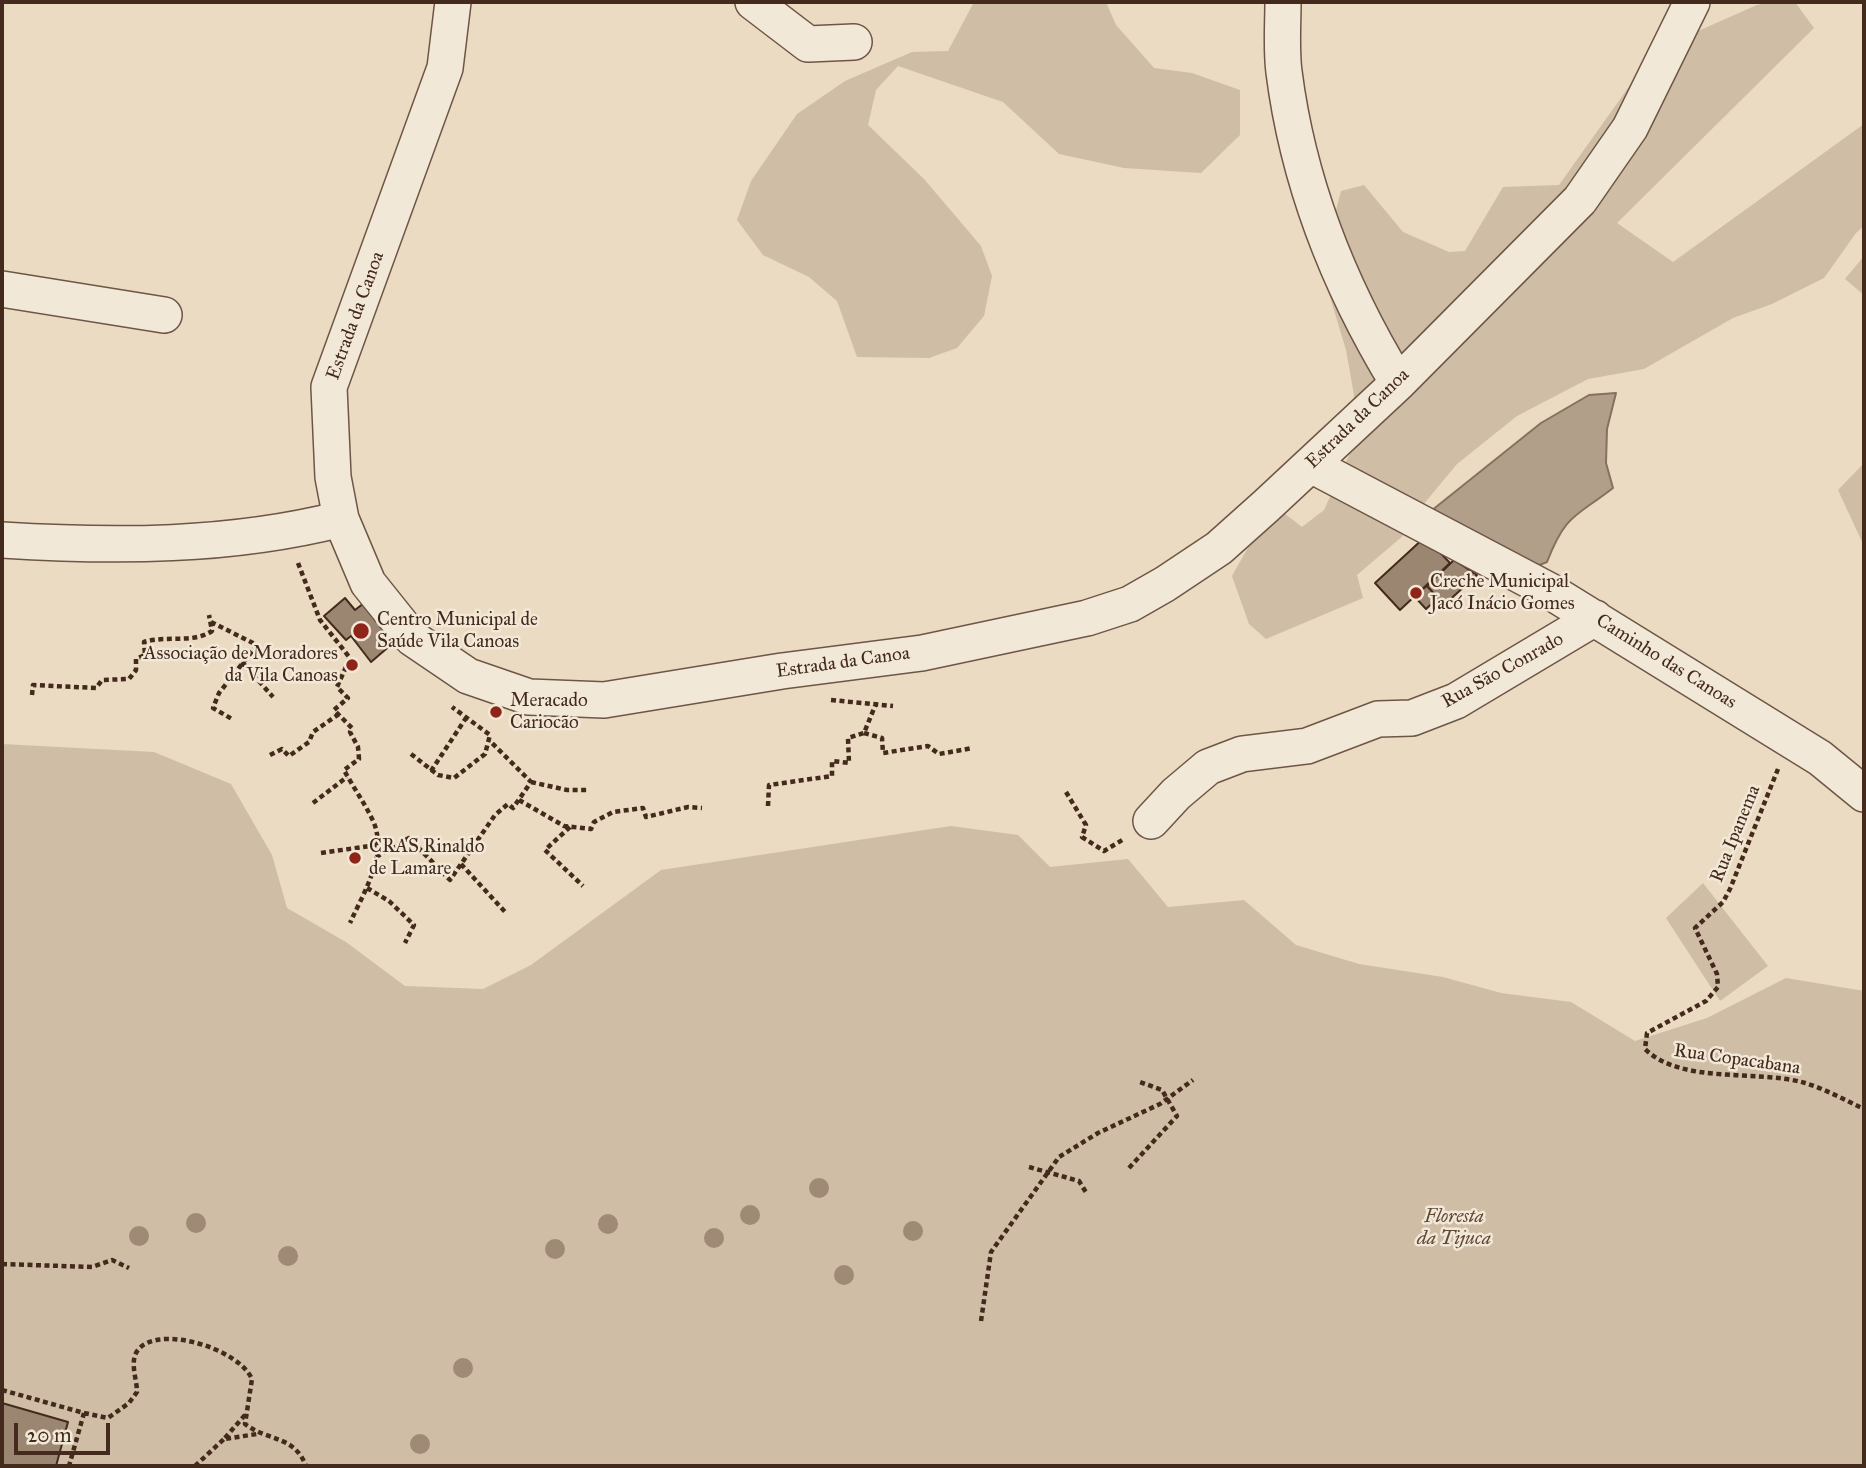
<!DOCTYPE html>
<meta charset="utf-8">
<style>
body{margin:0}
#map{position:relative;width:1866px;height:1468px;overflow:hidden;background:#ebdbc2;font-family:"IM FELL Great Primer",serif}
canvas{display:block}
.frame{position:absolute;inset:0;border:4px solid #442a1c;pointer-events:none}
.scale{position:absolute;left:14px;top:1423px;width:96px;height:32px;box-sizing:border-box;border:4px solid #442a1c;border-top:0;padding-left:9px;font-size:21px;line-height:24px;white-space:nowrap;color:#442a1c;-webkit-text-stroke:5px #f2e8d7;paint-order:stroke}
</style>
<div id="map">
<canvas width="1866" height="1468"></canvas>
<div class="frame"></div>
<div class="scale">20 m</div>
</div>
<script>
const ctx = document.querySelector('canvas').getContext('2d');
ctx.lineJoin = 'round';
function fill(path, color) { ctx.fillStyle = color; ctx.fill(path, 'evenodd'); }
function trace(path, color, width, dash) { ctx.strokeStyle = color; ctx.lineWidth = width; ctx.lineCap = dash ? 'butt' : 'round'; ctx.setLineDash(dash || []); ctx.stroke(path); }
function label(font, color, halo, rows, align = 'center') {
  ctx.font = font + ' "IM FELL Great Primer",serif'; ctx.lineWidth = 5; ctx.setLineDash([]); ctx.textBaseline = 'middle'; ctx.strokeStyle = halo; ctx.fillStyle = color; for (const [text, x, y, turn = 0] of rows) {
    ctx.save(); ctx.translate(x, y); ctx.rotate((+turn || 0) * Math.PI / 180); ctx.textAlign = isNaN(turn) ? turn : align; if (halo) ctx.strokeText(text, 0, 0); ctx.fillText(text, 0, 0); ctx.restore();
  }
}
const green = new Path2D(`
 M974,2H1106L1116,25L1154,68L1192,73L1240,90V135L1201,173L1124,168L1059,154L1003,102L898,66L876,90L868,125L924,179L981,246L992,276L984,316L957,348L929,358L857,357L837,301L809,277L763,255L737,220L751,181L797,114L845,81L912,52L948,51Z
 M1772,2H1795L1814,28L1617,223L1673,262L1864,124V226L1856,233L1824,278L1772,304L1733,318L1644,369L1588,379L1517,416L1457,464L1423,505L1411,529L1357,575L1363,598L1266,639L1249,624L1232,576L1255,535L1280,510L1302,527L1324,510L1350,453L1354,395L1346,350L1321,267L1341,191L1364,185L1403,232L1449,252L1465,251L1503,187L1559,185L1655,50L1757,5Z
 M1864,256V295L1845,279Z
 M1864,463V546L1838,490Z
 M2,744L154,752L231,784L272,855L287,908L346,942L405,986L483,989L531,965L661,870L951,826L1018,835L1050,867L1128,859L1168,907L1244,900L1296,945L1359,964L1443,977L1501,993L1571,1002L1635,1041L1707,1018L1786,978L1864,991V1466H2Z
 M1703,883L1768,966L1720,1001L1666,918Z`);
const water = new Path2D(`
 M1616,393L1607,429L1606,463L1613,488C1576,517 1566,513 1547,562L1537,566L1431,511L1541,423L1589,395Z`);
const building = new Path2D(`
 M1425,537L1450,563L1400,610L1375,583Z
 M1454,560L1477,575L1444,605L1427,586Z
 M1427,586L1438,598L1426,609L1414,596Z
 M345,598L355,610L364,603L387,630L383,633L392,644L371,662L351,636L346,640L324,616Z
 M2,1403L68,1422L56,1466H2Z`);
const path = new Path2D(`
 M298,563L320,620L350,658L337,687L348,698L334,710L352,728L350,732L358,747L359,759L344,770C353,787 366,805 374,823C387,856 363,894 350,923
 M211,622L257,645L219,693L213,708L232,719
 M242,662L273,697
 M32,695L33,685L96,688L102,680L129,679L136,670V659L145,655L144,642C167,635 192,644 212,631L209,615
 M831,700L893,706
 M864,733L882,738L883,753L928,746L939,754L973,748
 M411,754L438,775L454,778L485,754L490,735L452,707
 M270,755L282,749L289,756L309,742L313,732L339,714
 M1778,769L1730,889L1723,902L1695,928L1717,974L1718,987L1706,1001L1647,1033L1645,1049C1682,1085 1757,1069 1805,1083C1825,1089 1845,1100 1864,1109
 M431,771L466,718
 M531,782L567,790H588
 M1066,792L1086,825L1082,837L1104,851L1124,839
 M519,800L564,826L591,829L594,822L613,812L643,808L646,817L688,807L702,808
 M313,803L347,777
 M768,806L769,785L832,776V761L849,763L848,738L864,733L875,706
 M570,827L545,850L583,886
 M321,853L377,845
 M376,857L409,838L450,880L495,815L508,804L513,808L531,782L490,741
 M461,864L507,914
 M367,888L389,901L414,925L405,943
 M1029,1167L1079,1181L1087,1194
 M1129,1168L1177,1116L1162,1090L1140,1082
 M2,1264L92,1267L112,1260L129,1268
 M981,1321L991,1252L1059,1157L1098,1133L1160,1104L1193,1080
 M2,1390L84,1413L69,1466
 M84,1413L108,1418L129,1403L137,1392C137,1379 129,1361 138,1350C158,1324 238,1348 252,1379L245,1424C269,1442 294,1435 306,1466
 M245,1415L224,1439L257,1434
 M195,1466L224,1439`);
const minor = new Path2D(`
 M453,2L445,68L329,387L333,477L341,519L368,583L412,638L468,676L529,697L604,700L782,671L922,653L1087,618L1130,604L1165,584L1219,548L1266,506L1398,383L1580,200L1630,128L1692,2
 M753,2L808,44L854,42
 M1283,2C1283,25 1281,49 1284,72C1298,182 1340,288 1398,383
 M2,289L164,315
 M1311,465L1548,590L1820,758L1864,794
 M2,540C115,547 230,547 341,519
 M1151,821L1176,794L1208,767L1242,754L1307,746L1378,719L1412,718L1456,701L1595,618`);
const trees = [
 [819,1188],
 [750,1215],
 [196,1223],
 [608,1224],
 [913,1231],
 [139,1236],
 [714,1238],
 [555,1249],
 [288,1256],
 [844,1275],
 [463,1368],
 [420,1444]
];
const markers = [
 [1416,593,7,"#8f2418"],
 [361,631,9,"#8f2418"],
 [352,665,7,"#8f2418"],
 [496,712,7,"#8f2418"],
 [355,858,7,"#8f2418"]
];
const streetNames = [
 ["Estrada da Canoa",356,316,-70],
 ["Estrada da Canoa",1358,419,-44],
 ["Caminho das Canoas",1666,662,32],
 ["Estrada da Canoa",843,663,-8],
 ["Rua São Conrado",1503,671,-29],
 ["Rua Ipanema",1736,834,-68],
 ["Rua Copacabana",1737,1060,8]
];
const poiNames = [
 ["Creche Municipal",1430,582],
 ["Jacó Inácio Gomes",1430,604],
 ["Centro Municipal de",377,620],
 ["Saúde Vila Canoas",377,642],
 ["Associação de Moradores",338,654,"right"],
 ["da Vila Canoas",338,676,"right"],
 ["Meracado",510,701],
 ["Cariocão",510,723],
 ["CRAS Rinaldo",369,847],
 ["de Lamare",369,869]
];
const parkNames = [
 ["Floresta",1454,1217],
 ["da Tijuca",1454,1239]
];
fill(green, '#cfbda6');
fill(water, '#b29f8a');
trace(water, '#86705e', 2);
fill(building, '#9b8672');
trace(building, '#442a1c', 2);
trace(minor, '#6e5646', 38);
trace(path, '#442a1c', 4.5, [5, 3.5]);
trace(minor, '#f2e8d7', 35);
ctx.fillStyle = '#9f8a76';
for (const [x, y] of trees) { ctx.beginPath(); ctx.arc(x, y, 10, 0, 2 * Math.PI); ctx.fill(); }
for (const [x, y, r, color] of markers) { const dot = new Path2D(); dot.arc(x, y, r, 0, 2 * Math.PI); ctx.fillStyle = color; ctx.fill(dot); trace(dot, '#f2e8d7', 2.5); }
label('19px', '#442a1c', '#f2e8d7', streetNames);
label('19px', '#442a1c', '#f2e8d7', poiNames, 'left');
label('italic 19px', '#604738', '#f2e8d7', parkNames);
</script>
